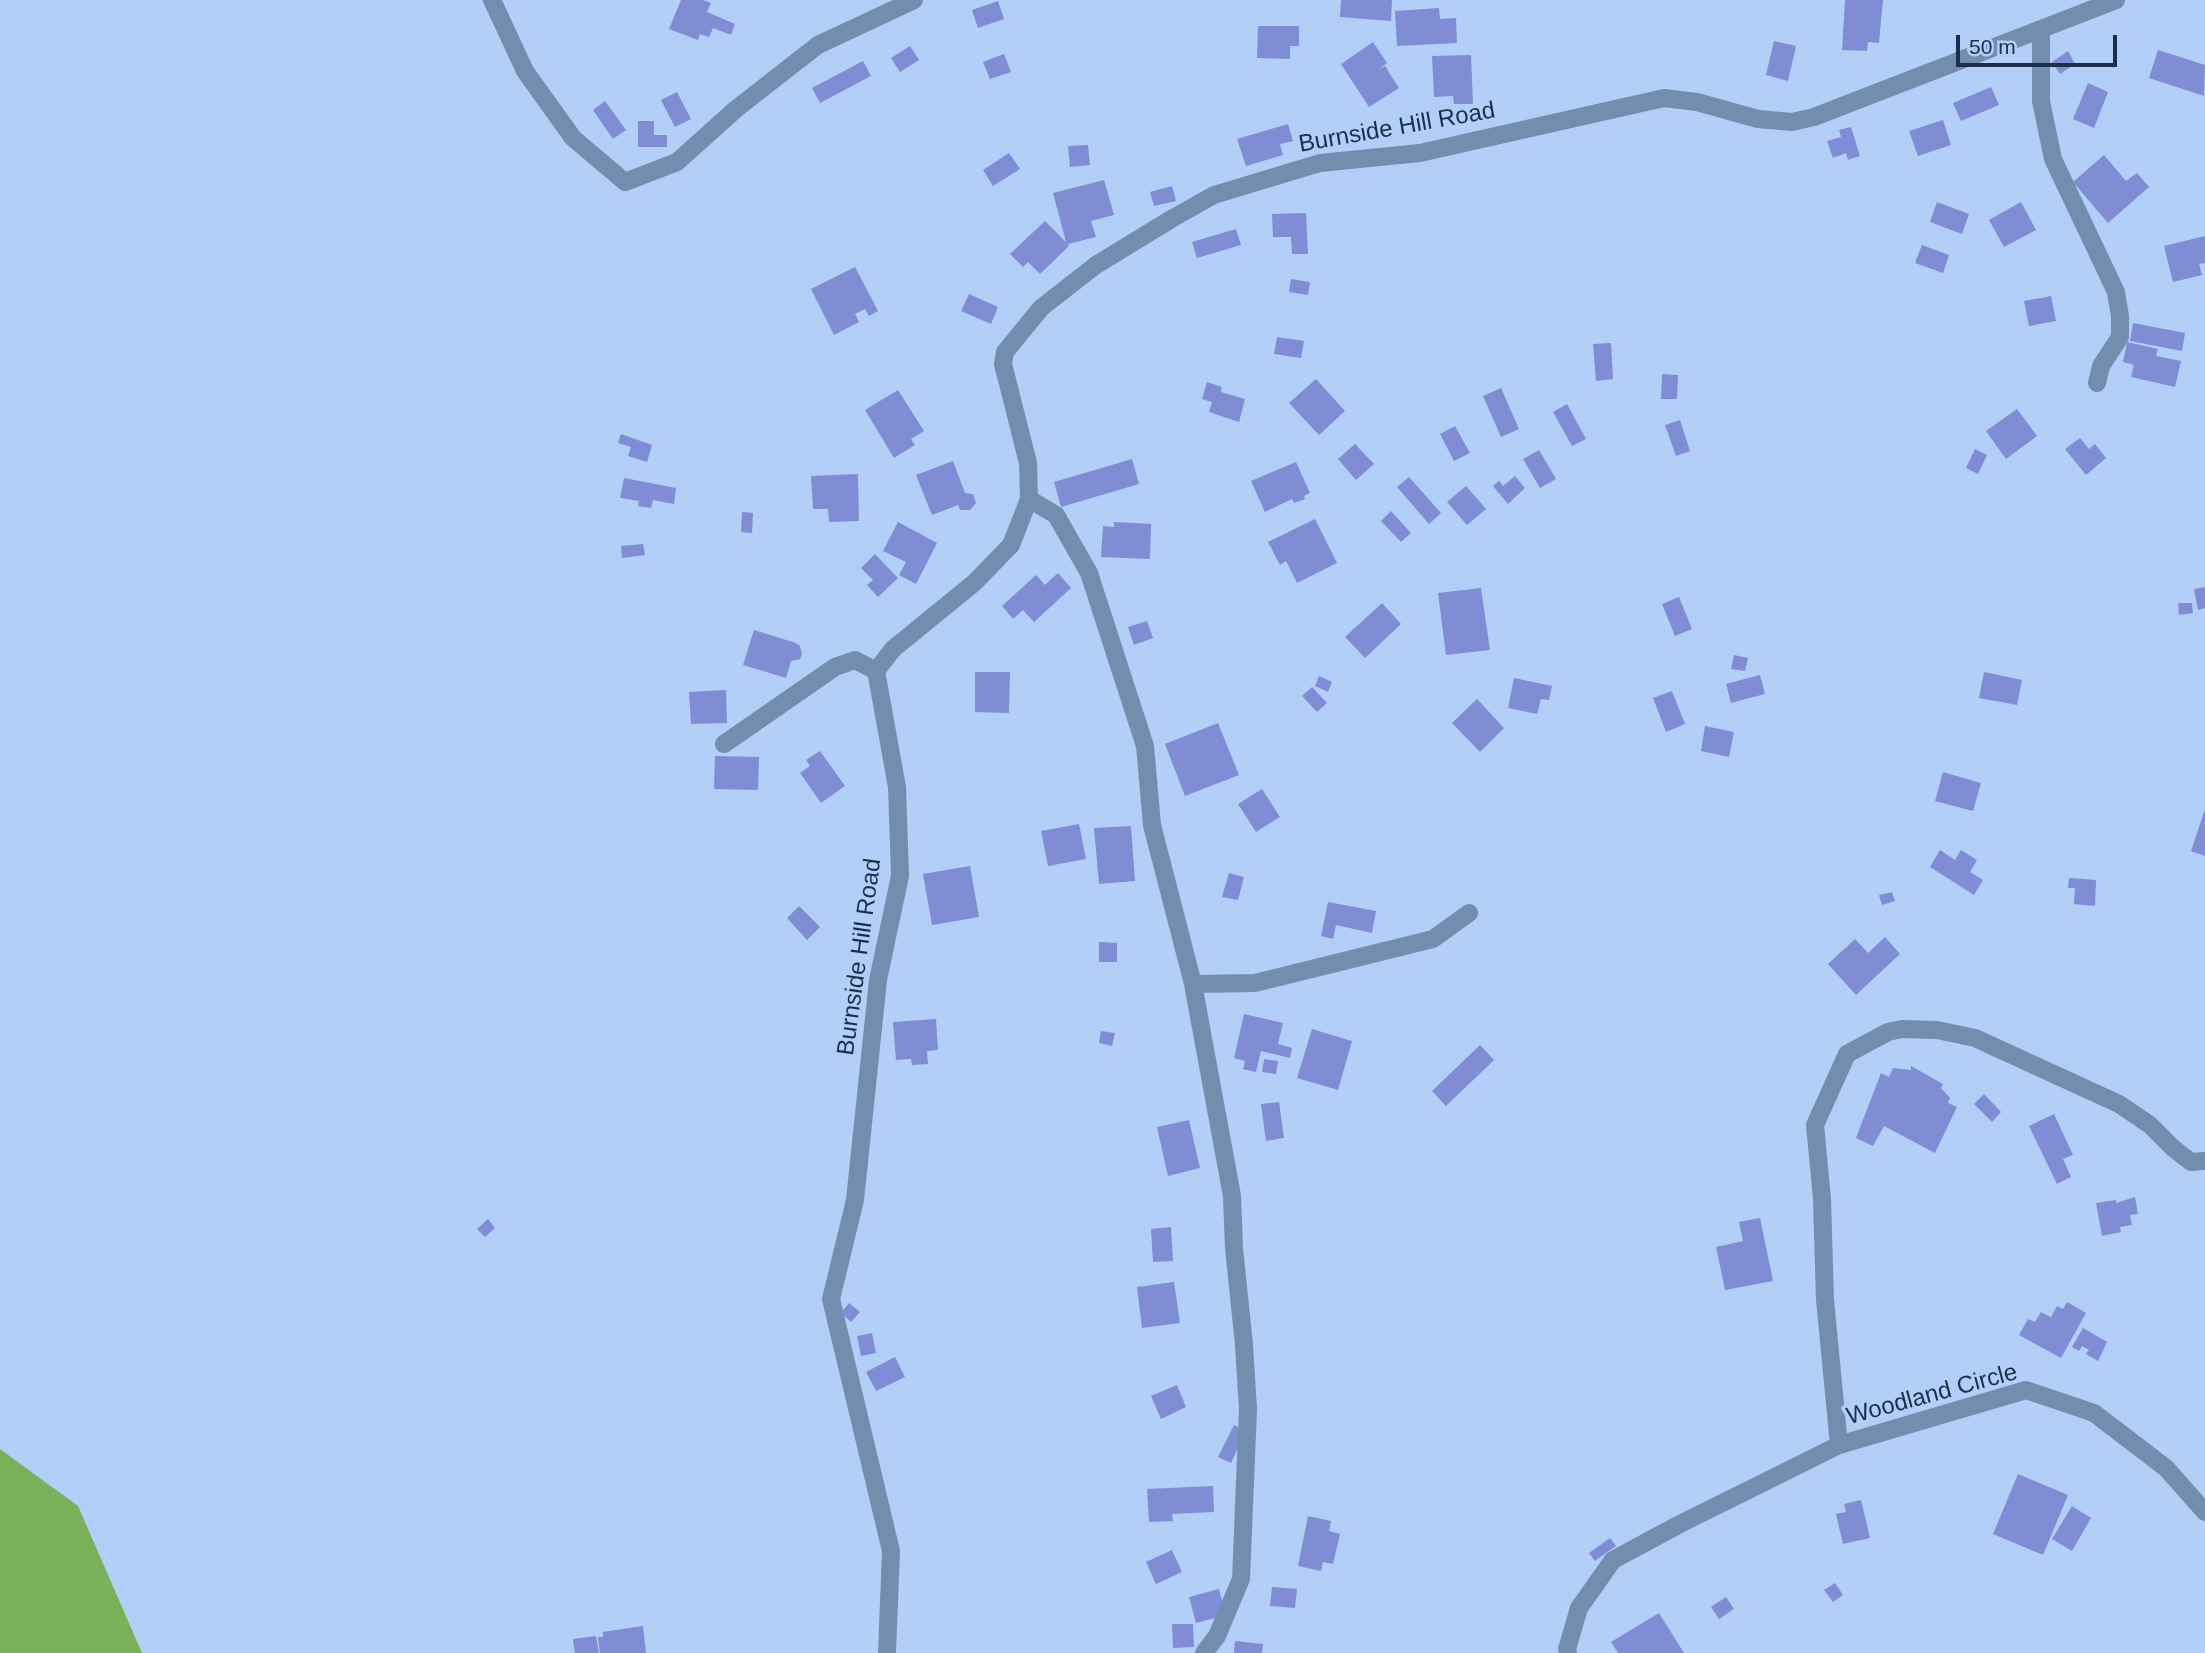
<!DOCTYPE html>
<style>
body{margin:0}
#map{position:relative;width:2205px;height:1653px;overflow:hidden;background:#b1cff7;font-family:Helvetica,sans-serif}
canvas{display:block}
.scale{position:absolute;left:1956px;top:35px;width:161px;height:32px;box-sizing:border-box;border:4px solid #1b2f4a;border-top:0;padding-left:9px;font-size:21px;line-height:24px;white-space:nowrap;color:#1b2f4a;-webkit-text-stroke:5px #b1cff7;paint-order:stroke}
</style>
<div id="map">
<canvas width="2205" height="1653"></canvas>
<div class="scale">50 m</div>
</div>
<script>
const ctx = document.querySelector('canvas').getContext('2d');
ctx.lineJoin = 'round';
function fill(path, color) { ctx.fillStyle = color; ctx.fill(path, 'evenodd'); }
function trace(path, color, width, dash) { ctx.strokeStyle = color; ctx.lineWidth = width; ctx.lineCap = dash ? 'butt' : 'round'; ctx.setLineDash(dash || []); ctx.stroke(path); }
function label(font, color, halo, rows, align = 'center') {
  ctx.font = font + ' Helvetica,sans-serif'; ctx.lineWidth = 7; ctx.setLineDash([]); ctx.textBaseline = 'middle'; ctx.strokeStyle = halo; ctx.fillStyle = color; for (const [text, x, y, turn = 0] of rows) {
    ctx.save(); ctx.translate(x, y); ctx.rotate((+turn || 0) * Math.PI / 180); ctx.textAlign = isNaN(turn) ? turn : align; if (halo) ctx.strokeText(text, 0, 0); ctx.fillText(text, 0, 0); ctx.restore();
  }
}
const forest = new Path2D(`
 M0,1449L78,1506L142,1653H0Z`);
const building = new Path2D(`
 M681,0H703L711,3L707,12L735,24L731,35L713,28L709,37L700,34L698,40L669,29Z
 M1341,0H1392L1391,21L1340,17Z
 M1845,0H1883L1879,43L1868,42L1867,51L1842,50Z
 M998,1L1004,19L978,28L972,10Z
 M1439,8L1440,19L1456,18L1457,43L1397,46L1395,11Z
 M1258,26H1299V46H1290V59L1257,58Z
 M1774,41L1796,46L1788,81L1766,75Z
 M1373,42L1387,63L1378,70L1385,66L1399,88L1369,107L1341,64Z
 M910,46L919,60L900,72L891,58Z
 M2158,50L2205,65L2204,96L2149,78Z
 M2068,51L2075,64L2060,74L2052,62Z
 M1004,54L1011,72L990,79L983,62Z
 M1471,55L1473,104H1454L1453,96L1434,97L1432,56Z
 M863,61L871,76L820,103L812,88Z
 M2088,83L2108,92L2094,128L2073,119Z
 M1991,87L1999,105L1961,121L1953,103Z
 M677,92L691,119L675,127L661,100Z
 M605,101L626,130L613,139L593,110Z
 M1943,120L1951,145L1918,156L1909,131Z
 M638,121H654V135H667V147H638Z
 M1288,124L1293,141L1280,144L1283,155L1246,166L1237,139Z
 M1851,127L1860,156L1848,160L1846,153L1833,158L1827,141L1841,137L1839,130Z
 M1088,145L1090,165L1070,167L1068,146Z
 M1009,153L1020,169L993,186L983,170Z
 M2104,155L2126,181L2137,173L2149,187L2108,223L2073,182Z
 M1104,180L1114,215L1091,221L1096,237L1068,244L1069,246L1040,274L1028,262L1023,267L1010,254L1045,221L1066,242L1053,193Z
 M1172,186L1176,201L1154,206L1150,192Z
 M1937,202L1969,214L1962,234L1930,222Z
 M2021,202L2036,230L2004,247L1989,220Z
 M1306,213L1308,254H1292L1291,237H1273L1272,214Z
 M1236,229L1241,245L1197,258L1192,242Z
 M2205,236V263L2199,264L2202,275L2173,282L2164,246Z
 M1922,245L1949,255L1943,273L1915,263Z
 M855,267L878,311L869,316L865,309L855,314L859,322L834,335L811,289Z
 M1291,279L1310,282L1308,295L1289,292Z
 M969,294L998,307L991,324L961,311Z
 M2051,296L2056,321L2029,326L2024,301Z
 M2133,323L2185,333L2182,351L2130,341Z
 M1277,337L1304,341L1301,358L1274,354Z
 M2127,342L2158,349L2156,356L2181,361L2175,387L2131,377L2134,365L2123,362Z
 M1611,343L1613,379L1596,381L1593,344Z
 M1662,374L1678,375L1677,399H1661Z
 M1316,379L1345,411L1319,435L1289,403Z
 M1207,382L1222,387L1221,392L1245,399L1239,422L1209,412L1212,402L1202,399Z
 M1501,388L1519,429L1501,437L1483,396Z
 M898,390L924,431L911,439L915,445L894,458L865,410Z
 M1567,404L1586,439L1572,446L1553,412Z
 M2017,409L2037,436L2006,459L1986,431Z
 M1680,420L1690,451L1676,456L1665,425Z
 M1455,426L1470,453L1454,461L1440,434Z
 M621,434L652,445L647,462L628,456L631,447L618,443Z
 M2080,438L2089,449L2095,444L2106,458L2086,475L2065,449Z
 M1355,444L1374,464L1356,480L1338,459Z
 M1975,449L1987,455L1978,474L1966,468Z
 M1539,450L1556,479L1540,488L1523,459Z
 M1132,459L1139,484L1061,507L1054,482Z
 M953,461L965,493L973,494L976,503L970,510H960L958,505L932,515L916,475Z
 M1296,462L1310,493L1304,496L1305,499L1294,503L1292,499L1265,512L1251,481Z
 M858,474L859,521L829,522L828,509H813L811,476Z
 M1515,476L1525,488L1508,504L1493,486L1499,481L1503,486Z
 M1409,477L1441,513L1429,524L1397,487Z
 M624,478L676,488L674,504L653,500L651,508L638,506L639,501L620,498Z
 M1466,486L1486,509L1467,525L1447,502Z
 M1391,511L1411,533L1401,542L1381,521Z
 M742,512L753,513L752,533L741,532Z
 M1315,519L1337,563L1297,583L1286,561L1280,565L1268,542Z
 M898,522L937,543L916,584L899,575L906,562L883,551Z
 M1114,522L1151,524L1150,559L1101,557L1103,526L1114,527Z
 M643,544L645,555L622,558L621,546Z
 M875,554L898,578L878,597L867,585L873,580L861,568Z
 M1058,573L1071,588L1034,622L1023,610L1013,619L1002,606L1036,575L1045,585Z
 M2205,587V608L2198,610L2194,589Z
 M1481,588L1490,650L1446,655L1438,593Z
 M1679,597L1692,629L1675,636L1662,604Z
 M1382,603L1401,624L1365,658L1345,637Z
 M2178,603H2192L2193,613L2179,615Z
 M1147,621L1153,638L1134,645L1128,627Z
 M754,630L796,643L800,646L802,654L800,659L791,661L786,678L743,665Z
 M1734,655L1748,658L1745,671L1731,669Z
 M975,672H1010L1009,713L975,712Z
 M1984,672L2022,680L2017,705L1979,698Z
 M1760,675L1765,694L1731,703L1726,684Z
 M1319,676L1332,682L1328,692L1315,686Z
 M1514,678L1552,686L1549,700L1541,699L1537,714L1508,708Z
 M1312,687L1327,703L1317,712L1302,696Z
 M726,690L727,723L691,724L689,692Z
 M1672,691L1685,724L1666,732L1653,698Z
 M1477,699L1504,728L1480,752L1452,723Z
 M1218,723L1239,775L1185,796L1165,744Z
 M1705,726L1734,732L1729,757L1701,751Z
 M820,751L845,786L821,803L800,773L810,766L806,760Z
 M715,756L759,757L758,790L714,789Z
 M1943,772L1981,783L1973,811L1935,801Z
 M1262,789L1280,817L1256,832L1238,804Z
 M2205,809V856L2191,851Z
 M1079,824L1086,859L1048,866L1041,831Z
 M1131,826L1135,881L1099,884L1094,828Z
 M1940,850L1955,860L1961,850L1977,860L1970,872L1983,880L1974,895L1930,867Z
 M970,866L979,917L932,925L923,874Z
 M1229,873L1244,877L1238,900L1222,897Z
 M2069,878L2096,880L2095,906L2074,904L2075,888H2068Z
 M1892,892L1895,901L1882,905L1879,895Z
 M1328,902L1376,911L1372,933L1336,925L1333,939L1321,936Z
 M799,906L820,927L807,940L787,918Z
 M1885,937L1900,954L1856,995L1828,964L1855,939L1868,953Z
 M1099,942L1117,943V962H1099Z
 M1244,1014L1283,1023L1278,1044L1292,1048L1290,1058L1261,1051L1256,1072L1243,1069L1245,1061L1234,1058Z
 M936,1019L938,1050L927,1051L928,1064L912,1065L911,1059L896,1060L893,1022Z
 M1312,1029L1352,1041L1338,1090L1297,1078Z
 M1101,1031L1115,1033L1112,1046L1099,1043Z
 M1480,1045L1494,1060L1446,1106L1432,1091Z
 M1264,1059L1278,1061L1276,1074L1262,1072Z
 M1911,1066L1943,1084L1941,1088L1950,1098L1948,1103L1957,1107L1935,1153L1884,1126L1873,1146L1856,1138L1881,1073L1889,1077L1893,1068L1911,1070Z
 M1984,1094L2001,1112L1992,1122L1974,1104Z
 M1279,1102L1284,1138L1266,1141L1261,1104Z
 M2054,1114L2073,1155L2063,1159L2071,1177L2057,1184L2029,1126Z
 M1189,1120L1200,1168L1168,1176L1157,1127Z
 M2135,1197L2138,1214L2130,1215L2132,1225L2120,1227L2121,1232L2102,1236L2096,1203L2116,1200V1203Z
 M1760,1218L1773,1281L1725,1290L1716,1247L1743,1241L1739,1222Z
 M488,1219L495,1228L485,1237L477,1229Z
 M1171,1227L1173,1261L1153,1262L1151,1229Z
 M1174,1282L1180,1323L1142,1328L1137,1287Z
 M2067,1302L2086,1313L2061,1358L2019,1335L2028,1319L2035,1322L2041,1312L2051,1317L2057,1306L2063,1309Z
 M849,1303L860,1312L851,1322L841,1313Z
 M2083,1328L2107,1342L2098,1361L2086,1354L2089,1350L2082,1346L2079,1351L2072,1347Z
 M872,1333L876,1353L861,1356L857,1336Z
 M895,1357L905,1377L876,1391L866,1372Z
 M1177,1385L1186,1407L1161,1419L1151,1396Z
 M1234,1425L1246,1431L1231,1463L1218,1457Z
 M2018,1474L2068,1495L2043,1555L1993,1534Z
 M1213,1486L1214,1512L1172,1514L1173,1521L1149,1522L1147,1489Z
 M1861,1500L1870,1538L1843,1544L1836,1514L1846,1512L1844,1504Z
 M2072,1506L2091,1518L2072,1551L2052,1539Z
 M1308,1516L1331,1521L1329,1531L1340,1534L1333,1564L1323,1562L1321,1571L1298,1566Z
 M1610,1538L1616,1546L1595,1561L1589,1553Z
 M1172,1550L1182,1572L1156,1584L1146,1562Z
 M1835,1583L1843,1595L1833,1602L1824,1590Z
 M1272,1587L1297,1589L1295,1608L1270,1606Z
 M1219,1589L1226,1615L1196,1623L1189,1597Z
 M1726,1597L1734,1609L1719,1619L1711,1607Z
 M1659,1613L1684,1653H1618L1611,1642Z
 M1172,1624H1193L1194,1647L1173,1648Z
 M643,1626L646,1653H600L598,1637H603V1632Z
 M596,1636L599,1653H575L573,1639Z
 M1235,1641L1263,1644L1262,1653H1234Z`);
const minor = new Path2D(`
 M492,0L525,71L573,138L625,182L677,162L736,109L818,45L914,0
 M2041,30V101L2053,159L2116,292L2120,316V337L2101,366L2097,383
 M1029,499L1056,515L1089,573L1145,746L1152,825L1193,984L1232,1196L1234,1248L1244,1345L1248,1409L1241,1579L1217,1636L1204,1653
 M724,744L835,667L855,660L876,671
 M1193,984L1255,983L1433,939L1469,913
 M1839,1445L1825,1300L1822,1199L1815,1125L1847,1054L1888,1032L1902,1029L1937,1030L1975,1038L2119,1104L2150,1125L2173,1148L2191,1162L2205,1161
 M887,1653L891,1551L831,1299L855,1200L878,980L900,876L897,787L876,671L893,649L974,583L1011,545L1029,499L1028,463L1003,364L1005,352L1041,308L1096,265L1173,218L1214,195L1320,163L1420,153L1664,98L1697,102L1758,119L1792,122L1814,117L2116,0
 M1568,1653L1567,1649L1579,1608L1613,1560L1680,1524L1839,1445L2026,1390L2094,1413L2166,1468L2205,1512`);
const streetNames = [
 ["Burnside Hill Road",1397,128,-10],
 ["Burnside Hill Road",860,957,-82],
 ["Woodland Circle",1932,1395,-15]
];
fill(forest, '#78b15a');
fill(building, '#808cd4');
trace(minor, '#738daf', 18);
label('24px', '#1b2f4a', '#b1cff7', streetNames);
</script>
